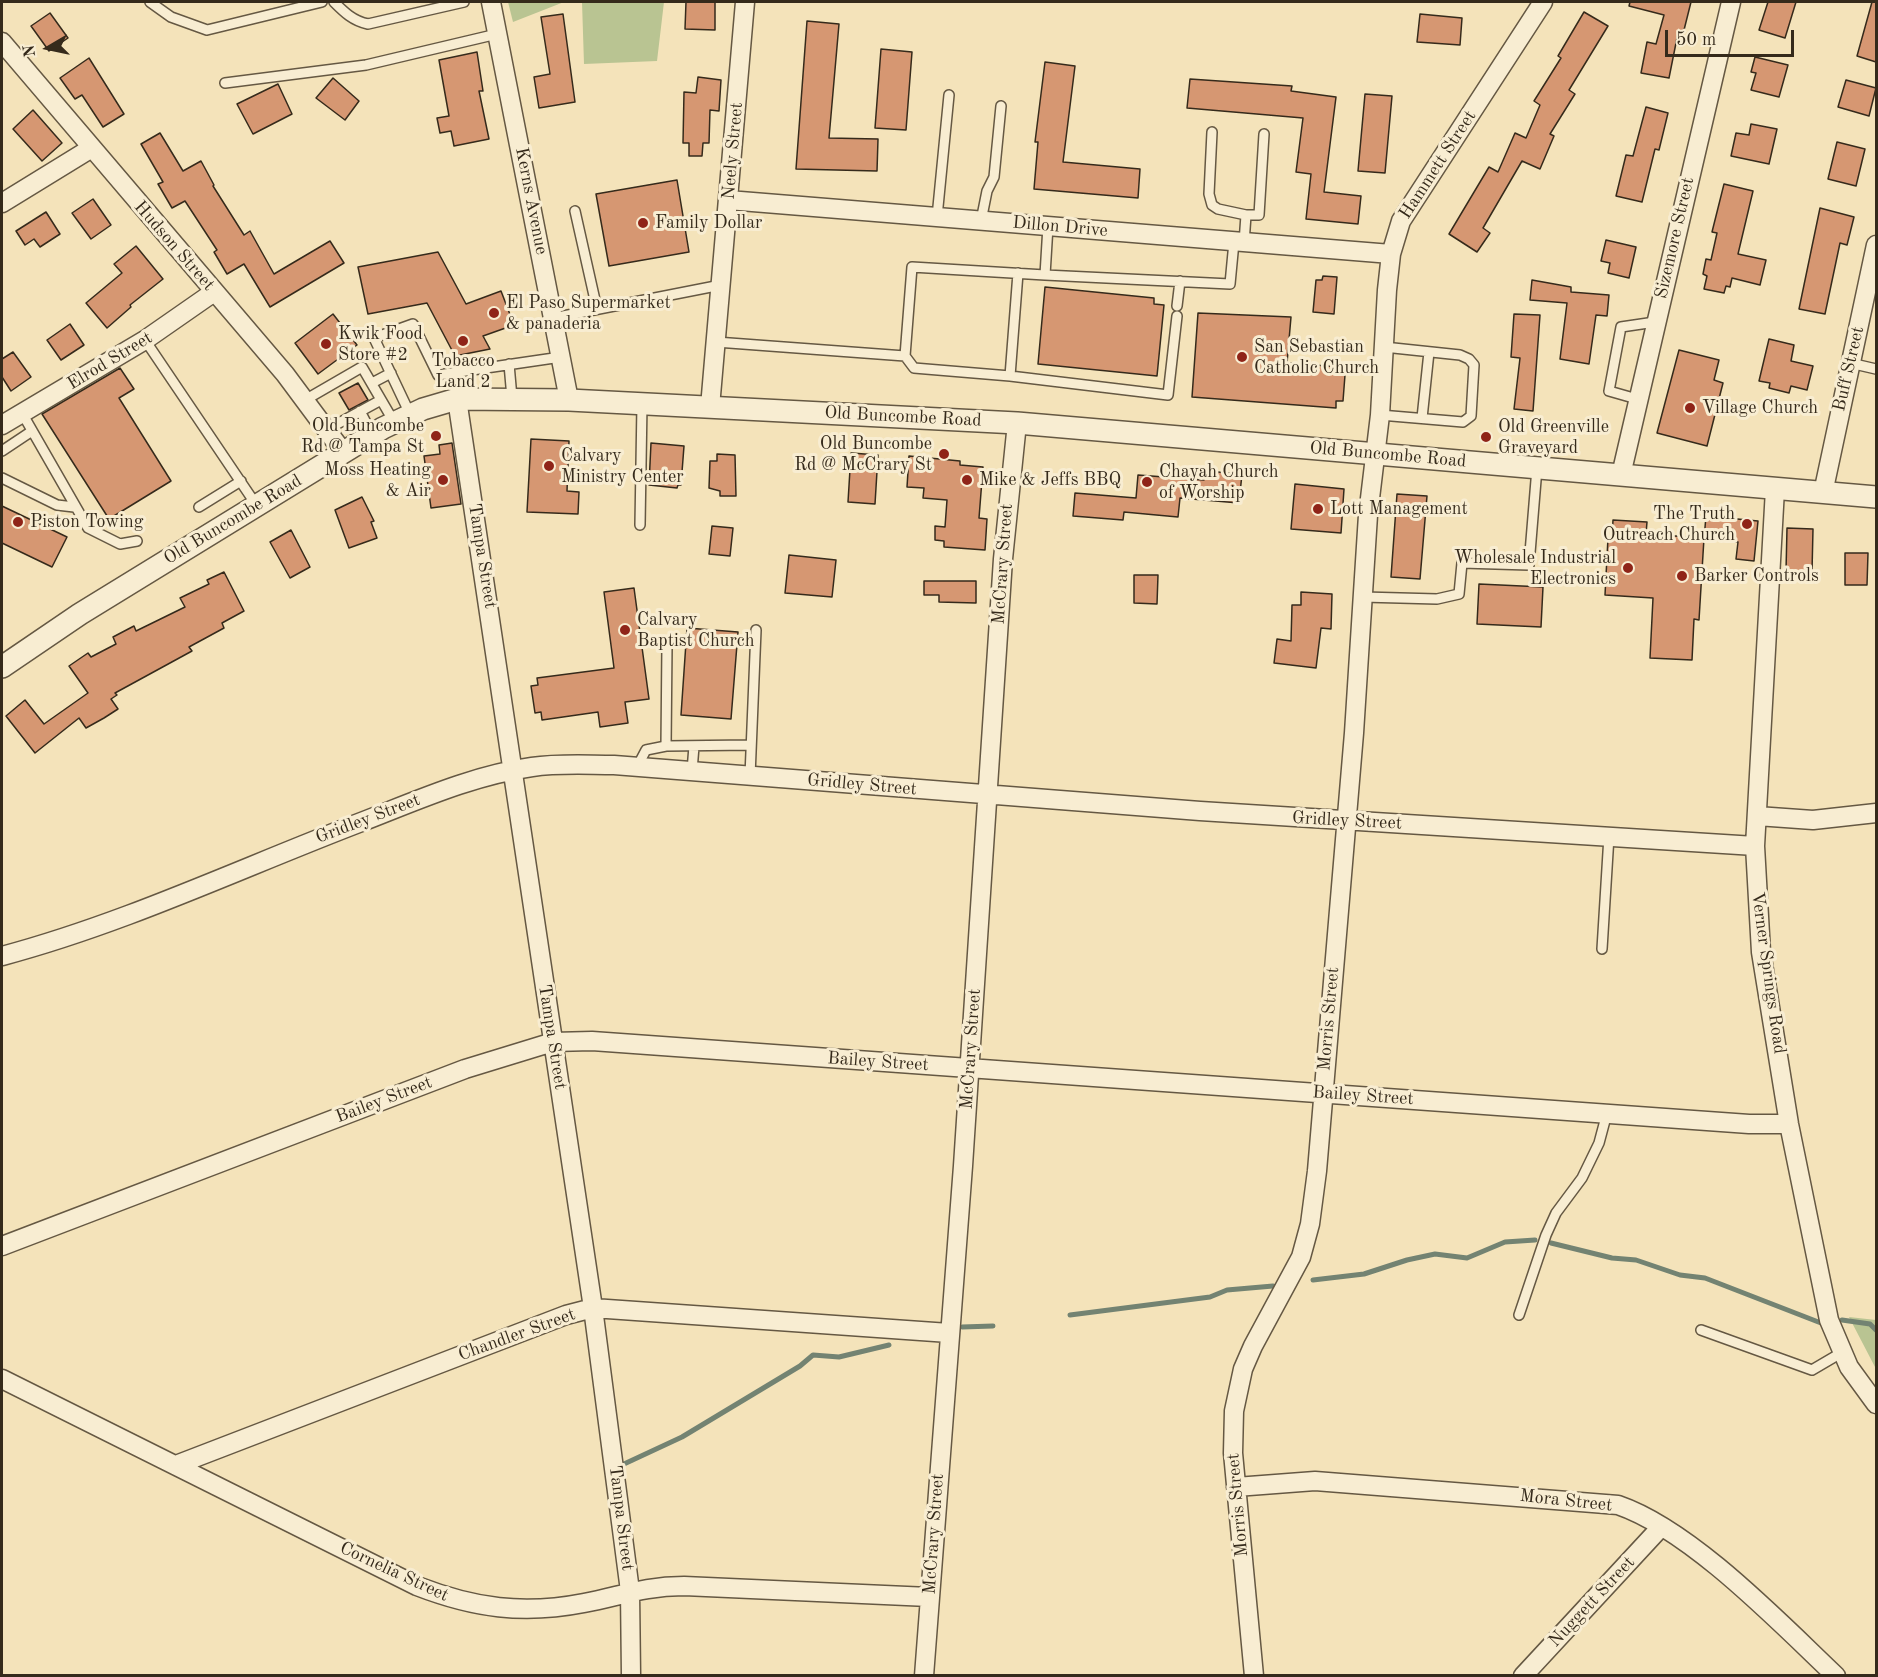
<!DOCTYPE html>
<style>
body{margin:0}
#map{position:relative;width:1878px;height:1677px;overflow:hidden;background:#f4e3ba;font-family:"Old Standard TT",serif}
canvas{display:block}
.frame{position:absolute;inset:0;border:3px solid #352a1b;pointer-events:none}
.north{position:absolute;left:18px;top:18px;width:60px;height:60px;-webkit-text-stroke:4px #f8edd2;paint-order:stroke;rotate:261deg;font-size:16px;font-weight:700;line-height:24px;text-align:center;color:#352a1b}
.north::after{content:'';display:block;margin:auto;width:21px;height:27px;background:#352a1b;clip-path:polygon(50% 0,100% 100%,50% 72%,0 100%)}
.scale{position:absolute;left:1665px;top:30px;width:129px;height:27px;box-sizing:border-box;border:3px solid #352a1b;border-top:0;padding-left:8px;font-size:18px;line-height:21px;white-space:nowrap;color:#352a1b;-webkit-text-stroke:4px #f8edd2;paint-order:stroke}
</style>
<div id="map">
<canvas width="1878" height="1677"></canvas>
<div class="frame"></div>
<div class="north">N</div>
<div class="scale">50 m</div>
</div>
<script>
const ctx = document.querySelector('canvas').getContext('2d');
ctx.lineJoin = 'round';
function fill(path, color) { ctx.fillStyle = color; ctx.fill(path, 'evenodd'); }
function trace(path, color, width, dash) { ctx.strokeStyle = color; ctx.lineWidth = width; ctx.lineCap = dash ? 'butt' : 'round'; ctx.setLineDash(dash || []); ctx.stroke(path); }
function label(font, color, halo, rows, align = 'center') {
  ctx.font = font + ' "Old Standard TT",serif'; ctx.lineWidth = 6; ctx.setLineDash([]); ctx.textBaseline = 'middle'; ctx.strokeStyle = halo; ctx.fillStyle = color; for (const [text, x, y, turn = 0] of rows) {
    ctx.save(); ctx.translate(x, y); ctx.rotate((+turn || 0) * Math.PI / 180); ctx.textAlign = isNaN(turn) ? turn : align; if (halo) ctx.strokeText(text, 0, 0); ctx.fillText(text, 0, 0); ctx.restore();
  }
}
const green = new Path2D(`
 M508,2H564L513,22Z
 M582,2H664L657,61L584,64Z
 M1849,1317L1876,1320V1368L1875,1367Z`);
const stream = new Path2D(`
 M1551,1243L1612,1258L1636,1260L1680,1275L1705,1278L1821,1323
 M1313,1280L1364,1274L1407,1260L1435,1254L1467,1258L1505,1242L1535,1240
 M1070,1315L1210,1297L1227,1290L1273,1286
 M1842,1320L1870,1324L1876,1330
 M962,1327L993,1326
 M624,1464L682,1437L800,1366L813,1355L839,1357L889,1345`);
const building = new Path2D(`
 M686,2H715V30L685,29Z
 M1630,2H1691L1683,34L1678,33L1669,78L1641,73L1647,42L1656,44L1664,15L1629,6Z
 M1768,2H1796L1785,38L1759,30Z
 M1872,2H1876V62L1857,56Z
 M1584,12L1608,26L1569,90L1575,94L1550,134L1554,136L1540,169L1522,161L1483,228L1490,233L1477,252L1449,234L1489,167L1498,172L1515,133L1526,138L1540,105L1534,101L1561,58L1558,56Z
 M50,13L68,38L49,51L31,26Z
 M563,14L575,102L539,108L534,77L550,74L541,17Z
 M1420,14L1462,18L1460,45L1417,42Z
 M807,21L839,24L829,138L878,139L877,171L796,169Z
 M881,49L912,52L906,130L875,128Z
 M477,52L483,91H479L489,139L454,146L451,131L440,133L437,118L449,116L439,60Z
 M1755,57L1788,65L1779,97L1751,90L1756,73L1751,72Z
 M89,58L124,114L103,127L82,95L75,99L60,78Z
 M1045,62L1075,66L1063,162L1140,169L1138,198L1034,189L1038,142H1035Z
 M698,77L721,80L719,111L710,110L709,143H703L702,156H689V143H683L684,92L696,93Z
 M333,78L359,101L345,120L316,98Z
 M1190,79L1292,86L1291,91L1336,97L1324,192L1361,196L1358,224L1306,219L1311,174L1296,172L1303,118L1187,108Z
 M1846,80L1876,88L1869,116L1838,107Z
 M278,84L292,114L253,134L237,104Z
 M1365,94L1392,96L1385,173L1358,171Z
 M1646,107L1668,113L1659,150L1655,149L1642,202L1616,196L1626,155L1633,156Z
 M33,110L62,143L42,161L13,129Z
 M1751,124L1777,129L1769,164L1731,156L1736,133L1749,135Z
 M160,133L183,171L201,161L214,185L213,186L244,235L250,231L274,274L330,241L344,263L270,307L244,264L227,274L214,252L217,250L185,201L172,208L158,184L163,182L141,144Z
 M1837,142L1865,149L1856,186L1828,179Z
 M677,180L689,252L609,266L596,194Z
 M1724,184L1753,191L1738,254L1766,260L1760,285L1732,278L1730,287L1726,286L1724,293L1704,289L1707,276L1703,274L1706,259L1711,260L1717,233L1712,232Z
 M93,199L111,225L91,239L72,213Z
 M1820,208L1854,217L1847,245L1840,243L1825,314L1799,309Z
 M46,212L60,234L40,247L34,239L25,245L16,231Z
 M1606,240L1636,247L1629,278L1608,273L1610,263L1601,261Z
 M136,246L163,279L130,305L131,307L107,328L86,303L122,273L114,264Z
 M438,252L466,304L501,291L514,325L483,336L490,349L455,356L427,303L368,314L358,267Z
 M1323,276L1337,277L1334,314L1313,312L1316,280H1322Z
 M1532,280L1571,287V292L1609,295L1607,316L1596,315L1589,364L1560,359L1567,303L1530,300Z
 M1045,287L1154,298V304L1164,305L1157,376L1038,364Z
 M1198,313L1291,317L1287,363L1340,367V375H1345L1343,401H1336V408L1192,397Z
 M333,314L357,345L318,374L295,343Z
 M1514,314L1540,315L1533,411L1514,409L1520,358L1511,357Z
 M70,324L84,345L61,360L47,340Z
 M1769,339L1794,345L1791,361L1813,366L1807,390L1791,386L1789,393L1769,388L1770,383L1759,381Z
 M1679,350L1719,360L1714,380L1723,383L1707,446L1657,433Z
 M13,352L31,377L11,391L2,377V359Z
 M120,368L134,389L119,398L171,481L109,519L42,414Z
 M358,383L368,400L349,410L339,393Z
 M531,439L569,441L567,491L579,492L578,514L527,512Z
 M452,443L461,504L431,508L424,456L440,454L439,445Z
 M651,443L684,446L681,485H678L677,488L649,485Z
 M851,453L878,455L875,504L848,502Z
 M717,454L735,455L736,496H720V491L709,488L710,461H717Z
 M909,456L960,461V465L983,467L979,518L987,519L985,550L944,547V541L935,540V526L945,527L947,500L923,498L924,488L907,487Z
 M1205,471L1242,474L1239,503L1180,498L1178,517L1124,512L1123,520L1073,516L1075,493L1136,498L1138,475L1204,480Z
 M1295,484L1344,489L1341,533L1291,529Z
 M1397,494L1427,496L1420,579L1391,577Z
 M362,497L374,521L371,522L377,538L349,548L335,510Z
 M2,506L67,537L52,567L2,543Z
 M1706,516L1758,521L1754,561L1736,559L1738,542L1704,539Z
 M1613,520L1647,522L1646,534L1704,538L1699,620L1694,619L1692,660L1650,658L1653,598L1605,595L1608,538H1612Z
 M712,526L733,528L730,556L709,554Z
 M1787,528L1813,529L1812,572L1786,571Z
 M291,530L310,567L290,578L270,542Z
 M1845,553H1868L1867,585H1845Z
 M789,555L836,560L832,597L785,593Z
 M224,572L244,611L222,623L224,628L189,647L192,651L115,693L117,695L111,699L118,709L104,718L86,728L79,718L35,753L6,716L25,700L44,724L88,693L69,666L88,653L91,657L116,644L113,637L134,626L136,631L185,607L180,598L209,584L207,580Z
 M1134,575H1158L1157,604L1134,603Z
 M924,581H976V603L939,602V595H924Z
 M1479,584L1543,587L1541,627L1477,624Z
 M634,588L649,699L625,702L628,723L600,727L598,712L542,720L541,712L535,713L531,686L538,685L537,678L614,668L604,592Z
 M1301,592L1332,594L1331,629L1321,628L1316,668L1274,663L1277,639L1291,641L1292,605H1301Z
 M687,628L738,632L731,719L681,715Z`);
const service = new Path2D(`
 M150,2L171,17L207,30L322,2
 M334,2C344,12 353,21 368,24L464,2
 M225,83L366,65L497,34
 M1212,132L1209,194L1212,205L1218,209L1246,215
 M575,211L597,309
 M937,217L949,95
 M981,221L987,191L994,177L1001,106
 M1048,226L1045,275L1230,284L1234,242
 M1244,243L1246,215H1259L1264,134
 M1177,306L1180,281
 M553,318L721,285
 M145,340L257,506
 M716,342L905,356L912,267L1045,275
 M905,356L914,368L1010,376L1168,395L1177,316
 M1850,363L1876,369
 M509,364L512,398
 M453,373L457,399
 M1010,376L1018,273
 M372,383L391,373
 M1637,399L1609,391L1621,327L1655,322
 M305,400L362,367L394,422
 M360,411L372,434
 M22,413L88,528L120,544L137,541
 M410,414L374,338L413,324L438,375L561,357
 M1380,415L1463,422L1471,416L1474,365L1469,359L1460,355L1384,347
 M1422,418L1429,352
 M328,429L381,400
 M2,451L32,431
 M2,478L57,505L74,507
 M199,507L241,481
 M640,525L642,404
 M1363,597L1437,599L1459,594L1462,563L1529,565L1537,468
 M667,645L666,746L751,745
 M637,767L646,750L666,746
 M692,771L694,746
 M750,776L756,630
 M1602,949L1609,836
 M1519,1315L1546,1235L1556,1213L1582,1178L1599,1143L1607,1113
 M1701,1330L1812,1370L1841,1353`);
const minor = new Path2D(`
 M491,2L569,400
 M2,42L285,374L343,452
 M728,200L1391,254
 M2,203L90,149
 M457,399L593,1308L630,1591L631,1676
 M710,407L745,2
 M2,425L145,340L214,292
 M1621,475L1731,2
 M1775,489L1755,846L1761,952L1789,1124L1829,1320L1849,1367L1876,1404
 M1823,493L1876,245
 M1757,816L1813,820L1876,813
 M2,956C126,923 243,867 364,821C418,800 474,775 532,767C559,763 587,765 614,765L1200,811L1755,846
 M2,1246L465,1069L553,1042L592,1041L1749,1124H1789
 M2,1379L417,1586C474,1608 523,1615 584,1603C621,1596 644,1586 684,1586L929,1597
 M176,1465L566,1315L593,1308L949,1333
 M1236,1487L1315,1481L1618,1505C1691,1530 1779,1622 1836,1676
 M924,1676L963,1166L1003,559L1017,423
 M1254,1676L1233,1453L1234,1411L1243,1369L1253,1346L1301,1257L1310,1224L1317,1171L1354,733L1368,515L1380,415L1387,290L1391,254L1401,221L1543,2
 M1523,1676L1661,1527`);
const tertiary = new Path2D(`
 M2,667L80,614L383,428L423,409L457,399L569,400L1017,423L1876,497`);
const markers = [
 [643,223,6,"#8f2418"],
 [494,313,6,"#8f2418"],
 [463,341,6,"#8f2418"],
 [326,344,6,"#8f2418"],
 [1242,357,6,"#8f2418"],
 [1690,408,6,"#8f2418"],
 [436,436,6,"#8f2418"],
 [1486,437,6,"#8f2418"],
 [944,454,6,"#8f2418"],
 [549,466,6,"#8f2418"],
 [443,480,6,"#8f2418"],
 [967,480,6,"#8f2418"],
 [1147,482,6,"#8f2418"],
 [1318,509,6,"#8f2418"],
 [18,522,6,"#8f2418"],
 [1747,524,6,"#8f2418"],
 [1628,568,6,"#8f2418"],
 [1682,576,6,"#8f2418"],
 [625,630,6,"#8f2418"]
];
const streetNames = [
 ["Neely Street",733,151,-85],
 ["Hammett Street",1438,165,-57],
 ["Kerns Avenue",531,201,79],
 ["Dillon Drive",1060,227,5],
 ["Sizemore Street",1675,238,-77],
 ["Hudson Street",174,246,49],
 ["Elrod Street",110,361,-31],
 ["Buff Street",1849,369,-77],
 ["Old Buncombe Road",903,417,3],
 ["Old Buncombe Road",1388,455,5],
 ["Old Buncombe Road",233,520,-31],
 ["Tampa Street",482,556,81],
 ["McCrary Street",1003,564,-86],
 ["Gridley Street",862,785,5],
 ["Gridley Street",368,819,-21],
 ["Gridley Street",1347,821,3],
 ["Verner Springs Road",1768,973,82],
 ["Morris Street",1329,1019,-85],
 ["Tampa Street",552,1037,81],
 ["McCrary Street",971,1049,-86],
 ["Bailey Street",878,1062,4],
 ["Bailey Street",1363,1096,4],
 ["Bailey Street",384,1100,-21],
 ["Chandler Street",517,1335,-20],
 ["Mora Street",1566,1501,6],
 ["Morris Street",1238,1505,-95],
 ["Tampa Street",621,1518,83],
 ["McCrary Street",934,1534,-86],
 ["Cornelia Street",394,1572,25],
 ["Nuggett Street",1592,1602,-47]
];
const poiNames = [
 ["Family Dollar",655,223],
 ["El Paso Supermarket",506,303],
 ["& panaderia",506,324],
 ["Kwik Food",338,334],
 ["Store #2",338,355],
 ["San Sebastian",1254,347],
 ["Catholic Church",1254,368],
 ["Tobacco",463,361,"center"],
 ["Land 2",463,382,"center"],
 ["Village Church",1702,408],
 ["Old Buncombe",424,426,"right"],
 ["Rd @ Tampa St",424,447,"right"],
 ["Old Greenville",1498,427],
 ["Graveyard",1498,448],
 ["Old Buncombe",932,444,"right"],
 ["Rd @ McCrary St",932,465,"right"],
 ["Calvary",561,456],
 ["Ministry Center",561,477],
 ["Moss Heating",431,470,"right"],
 ["& Air",431,491,"right"],
 ["Chayah Church",1159,472],
 ["of Worship",1159,493],
 ["Mike & Jeffs BBQ",979,480],
 ["Lott Management",1330,509],
 ["The Truth",1735,514,"right"],
 ["Outreach Church",1735,535,"right"],
 ["Piston Towing",30,522],
 ["Wholesale Industrial",1616,558,"right"],
 ["Electronics",1616,579,"right"],
 ["Barker Controls",1694,576],
 ["Calvary",637,620],
 ["Baptist Church",637,641]
];
fill(green, '#b9c492');
trace(stream, '#738372', 5);
fill(building, '#d69772');
trace(building, '#352a1b', 1.5);
trace(service, '#655843', 12);
trace(minor, '#655843', 21);
trace(tertiary, '#655843', 24);
trace(service, '#f8edd2', 9);
trace(minor, '#f8edd2', 18);
trace(tertiary, '#f8edd2', 21);
for (const [x, y, r, color] of markers) { const dot = new Path2D(); dot.arc(x, y, r, 0, 2 * Math.PI); ctx.fillStyle = color; ctx.fill(dot); trace(dot, '#f8edd2', 2); }
label('18px', '#352a1b', '#f8edd2', streetNames);
label('18px', '#352a1b', '#f8edd2', poiNames, 'left');
</script>
